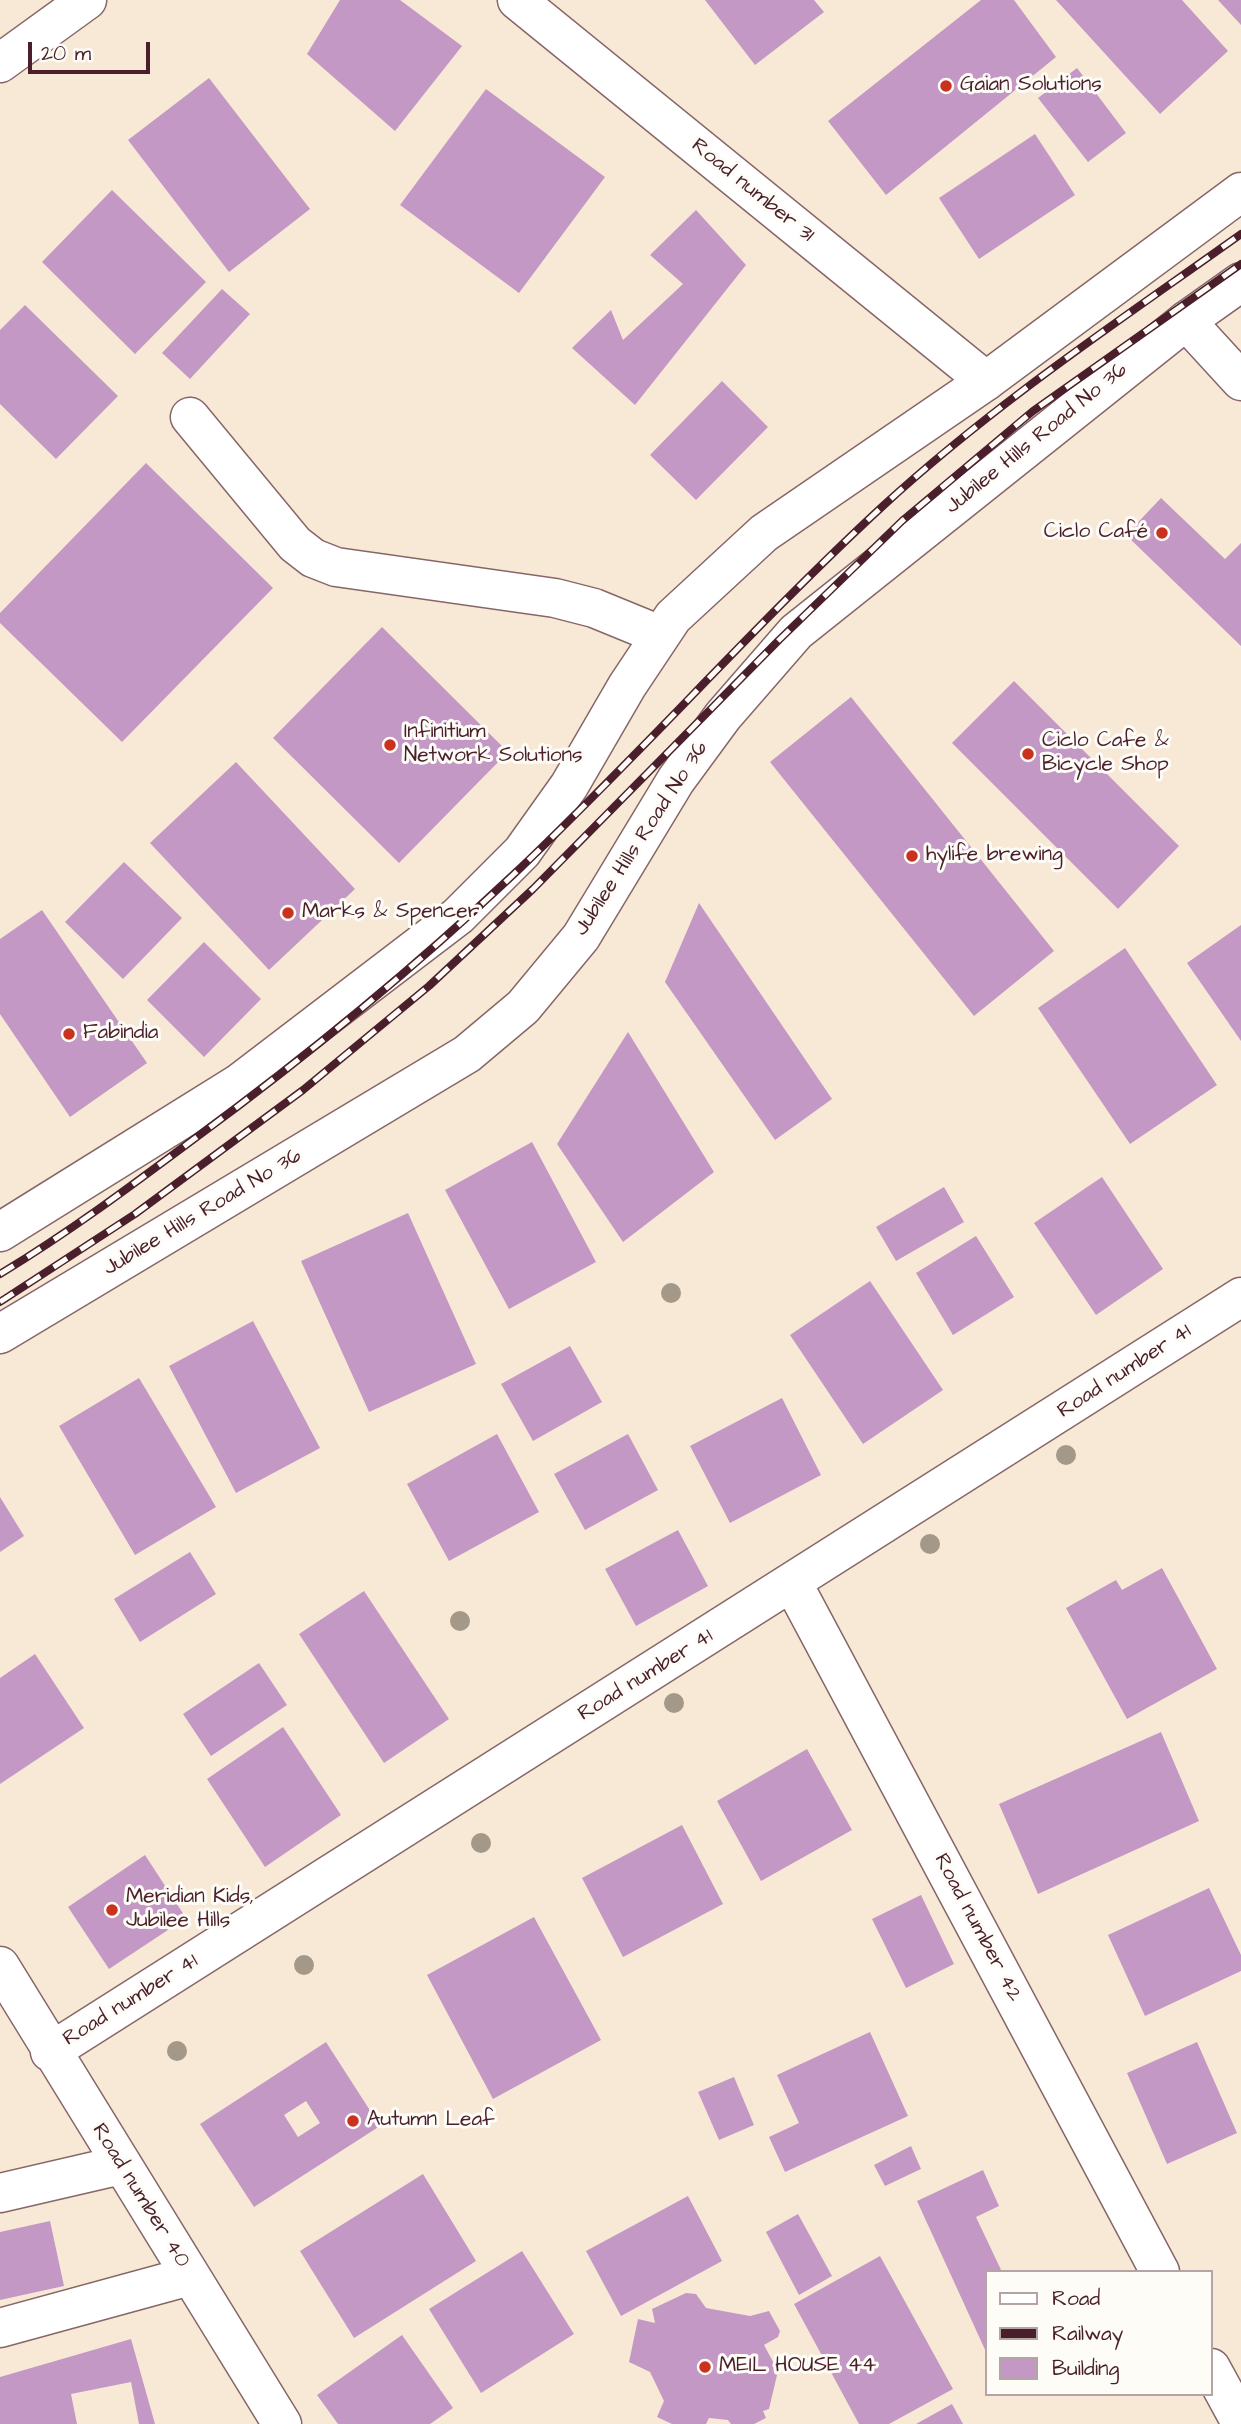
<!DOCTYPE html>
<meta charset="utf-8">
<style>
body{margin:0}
#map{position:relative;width:1241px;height:2424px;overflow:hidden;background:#f8e9d7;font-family:"Architects Daughter",sans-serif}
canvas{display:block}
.legend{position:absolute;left:985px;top:2270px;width:228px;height:126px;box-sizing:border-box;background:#fdfcf7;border:2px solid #b5a4a5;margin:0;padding:9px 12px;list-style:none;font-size:21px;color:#4a1f2b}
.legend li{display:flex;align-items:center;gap:14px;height:35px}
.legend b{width:35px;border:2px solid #b5a4a5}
.scale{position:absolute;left:28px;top:42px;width:122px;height:32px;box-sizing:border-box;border:4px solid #4a1f2b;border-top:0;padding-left:9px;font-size:21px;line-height:24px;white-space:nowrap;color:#4a1f2b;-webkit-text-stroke:5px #fdfcf7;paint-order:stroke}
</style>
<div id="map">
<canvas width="1241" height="2424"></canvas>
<ul class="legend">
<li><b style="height:9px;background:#fff"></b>Road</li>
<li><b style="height:9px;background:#4a1f2b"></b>Railway</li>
<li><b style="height:19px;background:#c398c5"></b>Building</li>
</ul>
<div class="scale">20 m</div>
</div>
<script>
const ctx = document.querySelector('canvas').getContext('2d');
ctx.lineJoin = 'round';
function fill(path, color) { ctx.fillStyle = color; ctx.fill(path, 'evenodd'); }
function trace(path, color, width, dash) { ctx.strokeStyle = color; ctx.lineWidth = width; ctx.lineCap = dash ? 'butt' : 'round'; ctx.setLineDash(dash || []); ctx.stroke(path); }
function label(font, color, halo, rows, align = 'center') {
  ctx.font = font + ' "Architects Daughter",sans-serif'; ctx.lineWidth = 6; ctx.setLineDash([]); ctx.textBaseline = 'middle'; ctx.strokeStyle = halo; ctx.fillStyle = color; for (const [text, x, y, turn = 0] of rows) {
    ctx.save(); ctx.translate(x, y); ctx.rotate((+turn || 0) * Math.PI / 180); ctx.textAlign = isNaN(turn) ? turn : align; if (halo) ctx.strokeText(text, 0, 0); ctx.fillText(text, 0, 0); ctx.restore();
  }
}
const building = new Path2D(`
 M340,0H400L462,46L395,131L307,54Z
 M705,0H814L824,12L755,65Z
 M981,0H1014L1056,57L886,195L828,121Z
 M1056,0H1182L1228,51L1160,114Z
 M1218,0H1241V25Z
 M1077,68L1126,133L1088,162L1038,98Z
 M209,78L310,209L229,272L128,140Z
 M486,89L605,177L519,293L400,205Z
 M1035,134L1075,195L979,259L939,198Z
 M112,190L206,282L135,354L42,262Z
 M696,210L746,265L635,405L572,348L611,310L623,340L683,284L650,255Z
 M222,289L250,314L190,379L162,353Z
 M25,305L118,396L56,459L0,404V330Z
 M722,381L768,427L696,500L650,455Z
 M146,463L273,588L122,742L0,623V613Z
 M1161,498L1225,559L1241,543V646L1126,535Z
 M382,627L508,752L399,863L273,738Z
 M1014,681L1179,846L1118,909L952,743Z
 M851,697L1054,951L974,1016L770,762Z
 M236,762L355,889L269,970L150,843Z
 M124,862L182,918L123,979L65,922Z
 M699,903L832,1099L775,1140L665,982Z
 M42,910L147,1063L70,1117L0,1014V939Z
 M1241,925V1041L1187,963Z
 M204,942L261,999L204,1057L147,1000Z
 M1125,948L1217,1085L1130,1144L1038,1008Z
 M628,1032L714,1172L623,1242L557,1144Z
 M532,1142L596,1262L509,1309L445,1190Z
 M1102,1177L1163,1269L1096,1315L1034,1223Z
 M944,1187L964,1222L896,1261L876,1227Z
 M408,1213L476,1364L369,1412L301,1261Z
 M976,1236L1014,1297L953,1335L916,1273Z
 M870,1281L943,1390L863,1444L790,1335Z
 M253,1321L320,1448L236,1493L169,1366Z
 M570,1346L602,1402L533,1441L501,1384Z
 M139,1378L216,1507L135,1555L59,1426Z
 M782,1398L821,1475L730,1523L690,1446Z
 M497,1434L539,1512L449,1561L407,1484Z
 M628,1434L658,1490L585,1530L554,1474Z
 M0,1497L24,1536L0,1552Z
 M678,1530L708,1586L636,1626L605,1569Z
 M190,1552L216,1594L140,1642L114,1599Z
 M1162,1568L1217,1669L1127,1719L1066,1608L1116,1580L1122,1590Z
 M364,1591L449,1719L384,1763L299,1634Z
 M35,1654L84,1728L0,1784V1678Z
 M259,1663L287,1705L211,1756L183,1714Z
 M283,1727L341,1815L265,1867L207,1779Z
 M1161,1732L1199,1821L1038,1894L999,1804Z
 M807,1749L852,1830L761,1881L717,1801Z
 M682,1825L723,1904L623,1957L582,1878Z
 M145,1855L186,1918L109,1969L68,1907Z
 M1209,1888L1241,1955V1971L1145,2016L1108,1935Z
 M921,1895L954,1964L906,1988L872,1919Z
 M534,1917L601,2040L493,2099L427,1975Z
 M870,2032L908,2116L785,2172L769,2137L799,2123L777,2075Z
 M326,2042L380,2126L254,2207L200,2124ZM306,2101L320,2123L298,2137L284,2115Z
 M1197,2042L1237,2133L1167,2164L1127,2073Z
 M734,2077L754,2125L719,2140L698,2092Z
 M911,2146L921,2169L885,2186L874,2165Z
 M983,2170L999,2206L976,2217L1002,2272H987V2354L917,2201Z
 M423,2174L476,2261L354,2338L300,2251Z
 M688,2196L722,2261L621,2316L586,2251Z
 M798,2214L832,2276L799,2295L766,2232Z
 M50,2221L64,2286L0,2300V2232Z
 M522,2251L574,2334L481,2393L429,2309Z
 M880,2256L953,2389L889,2424H859L794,2304Z
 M686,2293L696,2294L706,2308L750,2316L769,2311L780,2331L778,2337L764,2345L778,2371L769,2409L763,2411L766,2418L754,2424H731L728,2420L709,2418L706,2424H672L657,2417L664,2401L650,2372L629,2362L638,2319L655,2323L652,2309Z
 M402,2335L453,2408L430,2424H338L317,2395Z
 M131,2339L155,2424H139L131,2382L71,2394L77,2424H0V2377Z
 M952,2404L963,2424H916Z`);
const minor = new Path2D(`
 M517,0L986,381
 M0,63L87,0
 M1186,321L1241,381
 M190,417L295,544L313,558L336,567L555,598L594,608L660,635
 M793,1584L1160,2272
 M0,1966L282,2424
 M50,2052L1241,1297
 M0,2193L121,2165
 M0,2328L190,2276
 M1211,2368L1241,2423`);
const major = new Path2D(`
 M0,1232L238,1084L458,916L522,852L569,786L627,686L673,617L764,533L986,381L1241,192
 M0,1334L467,1054L523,1007L581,937L676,780L723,716L796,632L1186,321L1241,282`);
const rail = new Path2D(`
 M0,1274C68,1233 131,1186 194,1139C306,1057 413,969 514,874C641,754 756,623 884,505C994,404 1119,321 1241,234
 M0,1302L135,1214L303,1090L429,986L533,889L779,640L902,521L1033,411L1241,264`);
const trees = [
 [671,1293],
 [1066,1455],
 [930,1544],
 [460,1621],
 [674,1703],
 [481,1843],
 [304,1965],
 [177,2051]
];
const markers = [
 [946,86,7,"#c8321e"],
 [1162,533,7,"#c8321e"],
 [390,745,7,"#c8321e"],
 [1028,754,7,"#c8321e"],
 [912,856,7,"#c8321e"],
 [288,913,7,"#c8321e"],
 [69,1034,7,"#c8321e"],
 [112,1910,7,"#c8321e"],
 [353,2121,7,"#c8321e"],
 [705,2367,7,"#c8321e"]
];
const poiNames = [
 ["Gaian Solutions",960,86],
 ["Ciclo Café",1148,533,"right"],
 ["Infinitium",404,733],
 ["Network Solutions",404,757],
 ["Ciclo Cafe &",1042,742],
 ["Bicycle Shop",1042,766],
 ["hylife brewing",926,856],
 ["Marks & Spencer",302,913],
 ["Fabindia",83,1034],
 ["Meridian Kids,",126,1898],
 ["Jubilee Hills",126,1922],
 ["Autumn Leaf",367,2121],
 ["MEIL HOUSE 44",719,2367]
];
const streetNames = [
 ["Road number 31",752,191,39],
 ["Jubilee Hills Road No 36",1037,439,-39],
 ["Jubilee Hills Road No 36",642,839,-57],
 ["Jubilee Hills Road No 36",203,1213,-31],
 ["Road number 41",1125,1372,-33],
 ["Road number 41",646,1676,-32],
 ["Road number 42",977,1928,62],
 ["Road number 41",131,2001,-32],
 ["Road number 40",140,2196,58]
];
fill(building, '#c398c5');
trace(minor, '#876667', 41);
trace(major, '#876667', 41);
trace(minor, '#fff', 38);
trace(major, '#fff', 38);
trace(rail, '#4a1f2b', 8);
trace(rail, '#fdfcf7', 5, [16]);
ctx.fillStyle = '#a49888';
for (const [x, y] of trees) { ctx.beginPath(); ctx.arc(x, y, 10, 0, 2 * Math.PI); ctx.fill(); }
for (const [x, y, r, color] of markers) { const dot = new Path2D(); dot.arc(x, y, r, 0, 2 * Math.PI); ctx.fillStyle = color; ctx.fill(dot); trace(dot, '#fdfcf7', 2.5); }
label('21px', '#4a1f2b', '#fdfcf7', poiNames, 'left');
label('21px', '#4a1f2b', '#fdfcf7', streetNames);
</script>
